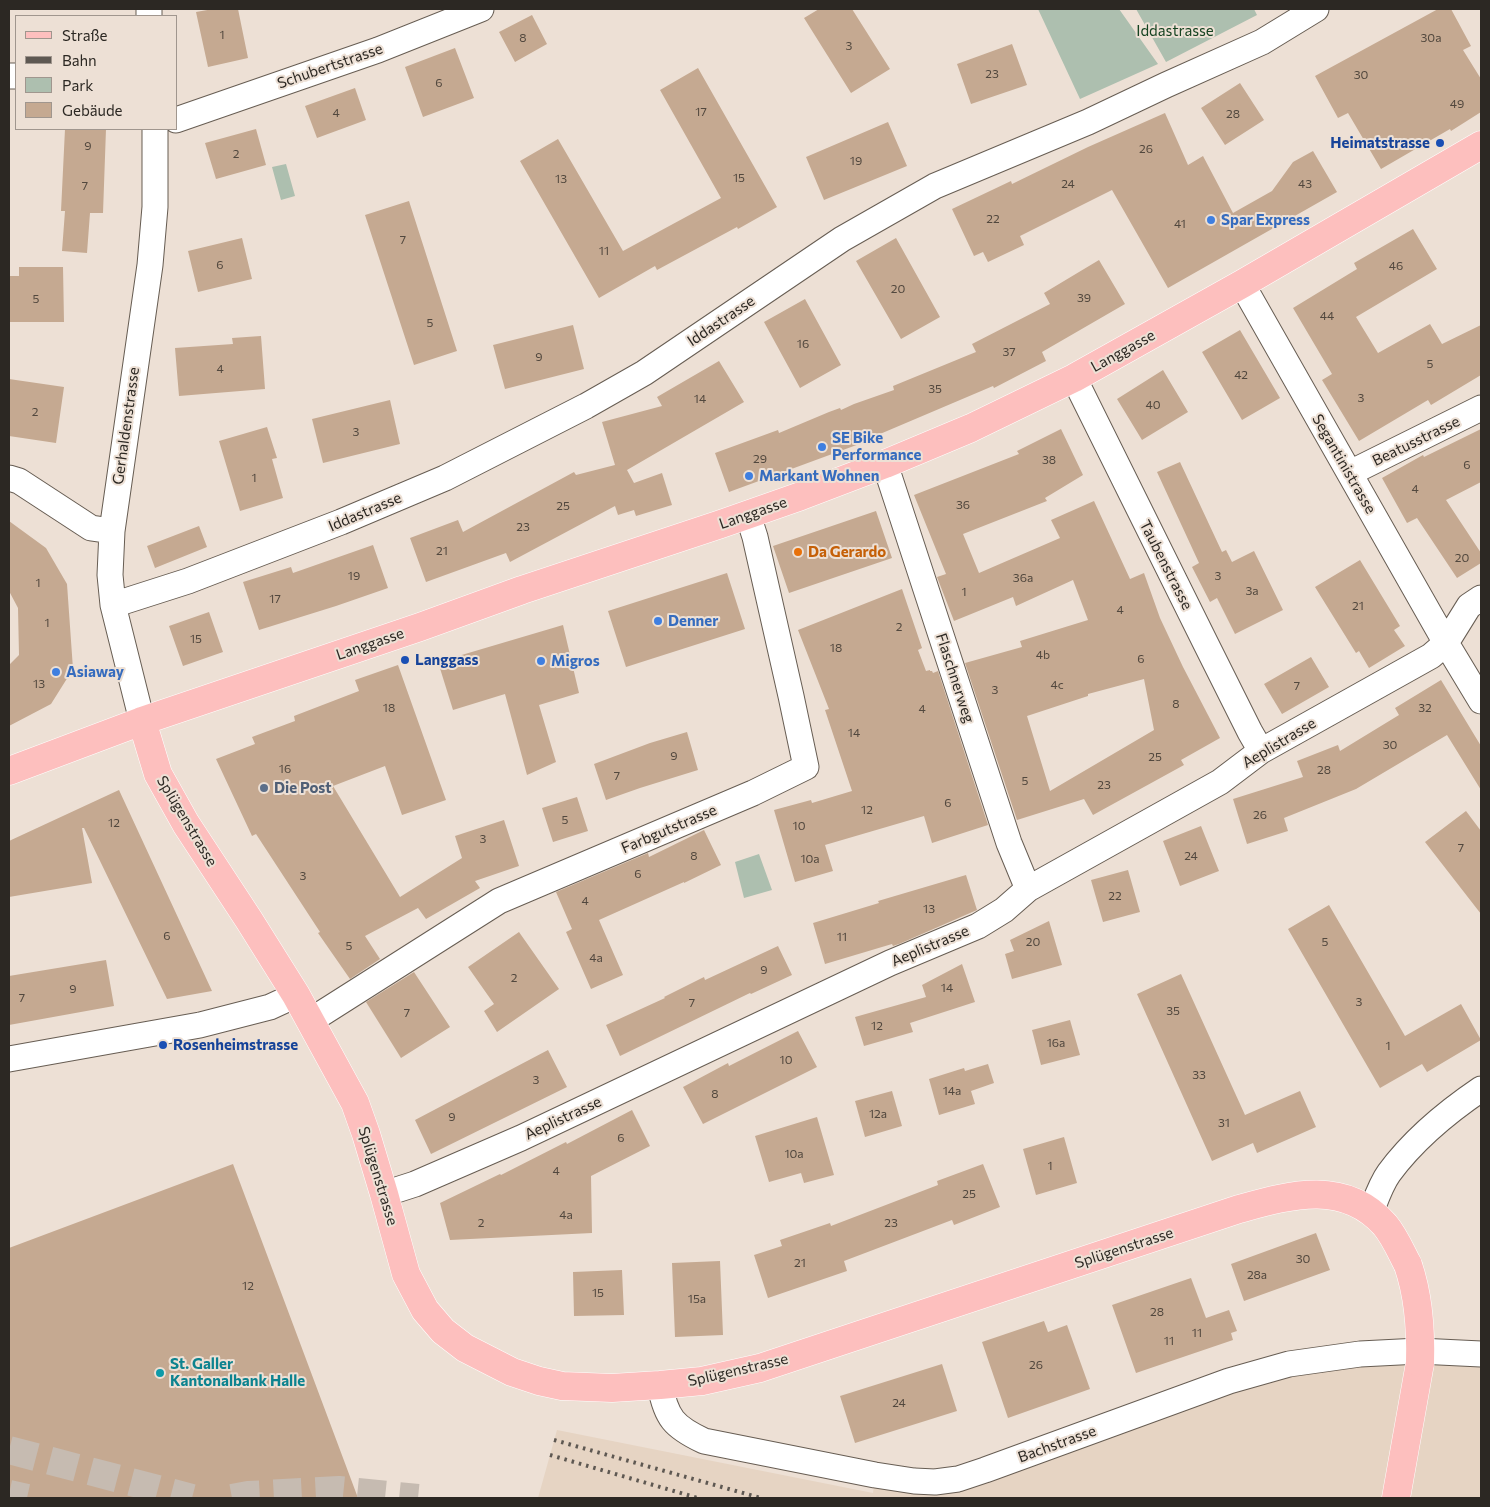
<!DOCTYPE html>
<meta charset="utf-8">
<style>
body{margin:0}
#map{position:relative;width:1490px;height:1507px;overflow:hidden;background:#ede0d5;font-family:Commissioner,sans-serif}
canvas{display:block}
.frame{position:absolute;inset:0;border:10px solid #2c2823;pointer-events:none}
.legend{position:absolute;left:15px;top:15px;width:162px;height:115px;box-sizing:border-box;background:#ede0d5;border:1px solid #a0968e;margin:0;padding:6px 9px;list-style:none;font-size:15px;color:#2c2823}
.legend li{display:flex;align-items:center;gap:10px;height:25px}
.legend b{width:25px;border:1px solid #a0968e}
</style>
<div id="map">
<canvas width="1490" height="1507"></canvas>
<div class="frame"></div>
<ul class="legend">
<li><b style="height:6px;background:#fdbfbe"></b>Straße</li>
<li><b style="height:6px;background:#5e5852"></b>Bahn</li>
<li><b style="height:14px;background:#adbfaf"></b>Park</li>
<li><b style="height:14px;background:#c5a991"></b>Gebäude</li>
</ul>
</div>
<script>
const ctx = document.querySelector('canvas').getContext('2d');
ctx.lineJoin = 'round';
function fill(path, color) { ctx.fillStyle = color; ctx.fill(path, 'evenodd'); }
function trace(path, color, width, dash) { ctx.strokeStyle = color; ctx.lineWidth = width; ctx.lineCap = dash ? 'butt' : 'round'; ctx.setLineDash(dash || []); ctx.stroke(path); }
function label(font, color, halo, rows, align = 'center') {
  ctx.font = font + ' Commissioner,sans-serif'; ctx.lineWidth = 4; ctx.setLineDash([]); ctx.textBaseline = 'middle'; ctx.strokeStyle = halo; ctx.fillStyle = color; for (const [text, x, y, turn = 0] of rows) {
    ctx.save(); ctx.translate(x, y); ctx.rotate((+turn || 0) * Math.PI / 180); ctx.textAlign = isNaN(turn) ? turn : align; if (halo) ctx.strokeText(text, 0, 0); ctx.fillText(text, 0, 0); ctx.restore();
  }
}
const built = new Path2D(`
 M1481,1354V1498H538L557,1430L873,1493L875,1475L914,1481L1289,1364Z`);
const green = new Path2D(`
 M1038,9H1119L1158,64L1080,99Z
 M1136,9H1254L1257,15L1166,62Z
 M286,164L295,196L281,200L272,167Z
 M759,854L772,890L744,898L735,862Z`);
const building = new Path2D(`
 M213,9H238L248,58L208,67L196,12Z
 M819,9H852L890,69L851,93L804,18Z
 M1438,9H1451L1471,46L1463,50L1481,79V112L1451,131L1450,129L1381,169L1348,113L1338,118L1315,76Z
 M532,15L547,44L515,62L499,32Z
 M1012,44L1027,85L971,104L957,64Z
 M455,48L474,98L423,117L405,67Z
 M698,68L777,207L738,229L737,227L657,270L655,266L599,298L520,161L558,139L623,251L721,198L660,90Z
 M1240,83L1264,120L1225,145L1201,108Z
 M355,88L366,120L317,138L305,106Z
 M1165,113L1188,165L1203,156L1233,213L1272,191L1293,162L1313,151L1337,192L1168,288L1112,190L1020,236L1024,245L988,262L983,252L974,256L952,209L1011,181L1012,184L1088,147Z
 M888,122L907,166L824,200L806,157Z
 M65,129H106L103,213H90L87,253L62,251L65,211H61Z
 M256,129L266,165L216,179L205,143Z
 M409,201L457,351L414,365L365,215Z
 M1413,229L1437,269L1356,317L1378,353L1430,324L1442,344L1481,325V375L1431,405L1428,400L1359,441L1322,380L1332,374L1293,308L1357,269L1354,263Z
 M242,238L252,279L198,292L188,251Z
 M896,238L940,317L901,339L856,261Z
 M1099,260L1125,304L1042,352L1046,361L994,388L993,386L880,434L881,436L729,492L715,453L778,430L779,433L829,412L840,408L841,410L854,404L894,390L893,386L976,352L972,344L1050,304L1044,293Z
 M19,267H63L64,322H9V276H19Z
 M805,299L841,365L800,388L764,322Z
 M573,325L584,369L505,389L493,345Z
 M1240,330L1280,398L1242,420L1202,352Z
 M261,336L265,389L179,396L175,348L233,344L232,338Z
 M719,361L744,402L627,470L634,483L662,473L672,505L636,516L634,510L618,515L615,506L510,562L506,553L426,582L410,538L458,520L463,532L574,472L576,475L615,465L602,422L662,406L657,397Z
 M1163,370L1188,412L1142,440L1117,399Z
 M9,379L64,387L56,443L9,436Z
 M390,400L400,444L323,463L312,419Z
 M267,427L277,458L272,459L283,498L240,511L219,441Z
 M1061,429L1083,475L1045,498L1047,501L963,534L979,573L1060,538L1051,520L1094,501L1130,579L1144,573L1160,618L1183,667L1220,738L1181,760L1184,765L1093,815L1084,799L1017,820L965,663L1022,647L1020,641L1088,620L1073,580L1016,606L1013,597L954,621L937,577L946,574L914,495L1019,454L1017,451ZM1144,679L1154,730L1050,791L1027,716L1088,696V694Z
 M1481,429V482L1446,500L1481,553V563L1457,578L1417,518L1407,523L1382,478L1423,455L1424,457Z
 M1180,462L1222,552L1226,550L1232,562L1254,551L1283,610L1235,634L1217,598L1210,602L1192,567L1199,563L1157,472Z
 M876,511L892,558L789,593L773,546Z
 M9,521L46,548L67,584L73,669L51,704L9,726V665L19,655L18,608L9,591Z
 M199,526L207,547L155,568L147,546Z
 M373,545L388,588L336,606L259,630L243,582L291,567L293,573Z
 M1360,560L1400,626L1394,630L1405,646L1369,668L1359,651L1356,653L1315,587Z
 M727,573L745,629L626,667L608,611Z
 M902,589L922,648L918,650L926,671L930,670V671H932L933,673L938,671L988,825L932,843L924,816L825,845L833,871L795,882L774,810L811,800L812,803L852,791L825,710L829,709L798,630Z
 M209,612L223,652L183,666L169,626Z
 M563,625L579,693L539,705L556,762L527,775L505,694L453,710L438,662Z
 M1311,657L1329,687L1282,714L1264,684Z
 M398,665L446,800L402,815L385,766L333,786L400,897L462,858L455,836L504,820L519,866L475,881L480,888L426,919L418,908L365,936L380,959L350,979L318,933L320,932L256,834L252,836L216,759L255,744L252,737L295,721L294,716L359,691L355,680Z
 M1441,680L1481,746V790L1447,735L1356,789L1284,818L1288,831L1247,844L1233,799L1303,777L1297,761L1338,745L1340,751L1399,715L1395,708Z
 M687,732L698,770L640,788L606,800L594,764L650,743Z
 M119,790L212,991L167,999L84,828H82L92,883L9,897V841Z
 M577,797L588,831L553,842L542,808Z
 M1466,811L1481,831V914L1425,842Z
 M1201,826L1219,871L1180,886L1163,841Z
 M704,830L721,865L684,883V882L599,920L623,975L591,989L566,932L572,929L556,892L648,853L649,857Z
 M1128,870L1140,912L1103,922L1091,880Z
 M966,875L977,910L899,944L893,946L892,944L825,964L813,923L879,903L878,901Z
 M1329,905L1405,1036L1461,1004L1481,1040L1427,1072L1422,1064L1380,1088L1288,929Z
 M1049,921L1062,965L1012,979L1005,954L1014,951L1010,940Z
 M519,932L559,989L497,1032L484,1011L494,1004L468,967Z
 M778,946L792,975L751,994L750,993L620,1056L606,1025L665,998L664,997L704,977L705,980Z
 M106,960L114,1006L9,1025V976Z
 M962,964L975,1002L910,1023L913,1032L864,1046L855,1017L926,997L922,985Z
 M414,972L450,1027L401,1058L366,1002Z
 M1181,974L1245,1115L1300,1091L1316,1127L1257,1153L1253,1143L1212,1161L1137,994Z
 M1070,1020L1080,1055L1041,1065L1032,1030Z
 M798,1031L817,1067L703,1124L683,1087L728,1063L729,1066Z
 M548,1050L567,1087L431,1154L415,1120Z
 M988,1064L994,1083L971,1091L975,1104L939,1115L929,1079L964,1068L965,1071Z
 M892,1091L902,1126L865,1137L855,1101Z
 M632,1110L650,1146L591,1176L592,1233L450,1240L440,1203L500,1174L501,1175L566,1142L567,1144Z
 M817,1117L834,1175L804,1183L801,1173L769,1182L755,1136Z
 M1064,1137L1077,1183L1036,1195L1023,1149Z
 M233,1164L358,1498H9V1248Z
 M983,1164L1000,1207L954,1225L952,1220L844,1261L847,1271L768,1298L754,1255L782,1246L780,1240L830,1223L831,1226L938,1185L937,1181Z
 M1316,1233L1330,1270L1244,1301L1231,1264Z
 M720,1261L723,1335L675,1337L672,1263Z
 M622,1270L624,1315L574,1316L573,1272Z
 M1191,1278L1206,1318L1229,1310L1237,1331L1231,1333L1233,1340L1136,1373L1112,1305Z
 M1044,1321L1048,1332L1067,1325L1090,1389L1008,1418L982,1342Z
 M942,1364L957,1411L855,1443L840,1396Z`);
const highwayTunnel = new Path2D(`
 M9,1450L192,1498
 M9,1494L27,1498
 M232,1498L248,1495L339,1490L418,1498`);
const minor = new Path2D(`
 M149,9V16
 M9,76H16
 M176,120L378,50L481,9
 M1242,284L1446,643L1481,701
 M1074,378L1206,644L1250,732L1261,751
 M885,464L1009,843L1028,889
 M1350,473L1481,408
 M9,478L19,481L91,528L112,531
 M113,605L188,581L341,522L445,478L586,406L644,373L842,239L935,186L1088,122L1166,85L1262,42L1316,9
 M142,721L113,605L110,575L112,531L150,265L155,207V129
 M310,1021L499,901L753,793L806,767L791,696L755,537L748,515
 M9,1059L200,1025L270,1007L296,995
 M384,1194L415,1184L521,1138L890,963L978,926L1004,910L1028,889L1220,782L1261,751L1431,656L1446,643L1469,606L1481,598
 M1371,1212C1376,1199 1381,1184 1389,1173C1414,1139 1447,1112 1481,1089
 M660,1385C666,1418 674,1427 704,1441L875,1475L914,1481L935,1482L958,1479L985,1470L1229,1381L1289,1364L1360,1354L1419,1351L1481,1354`);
const major = new Path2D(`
 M142,721L158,774L186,824L249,920L296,995L355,1103L366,1134L384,1194L406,1274L425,1310L443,1331L465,1348L512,1372L539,1381L562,1386L612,1388L660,1385L702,1381L760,1368L1239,1209C1290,1195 1344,1179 1385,1225C1395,1237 1401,1252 1408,1265
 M9,771L142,721L420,627L522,590L721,524L801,496L885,464L971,428L1074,378L1242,284L1481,145
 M1396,1498L1420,1363`);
const rail = new Path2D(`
 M554,1440L761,1498
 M550,1455L698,1498`);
const majorBridge = new Path2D(`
 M1408,1265C1419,1297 1421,1329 1420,1363`);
const markers = [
 [1440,143,5,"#1a4fb4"],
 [1211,220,5,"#3f7fe0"],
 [822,447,5,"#3f7fe0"],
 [749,476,5,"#3f7fe0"],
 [798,552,5,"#e8710a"],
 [658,621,5,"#3f7fe0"],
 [405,660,5,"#1a4fb4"],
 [541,661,5,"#3f7fe0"],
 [56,672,5,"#3f7fe0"],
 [264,788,5,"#5c6f8a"],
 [163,1045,5,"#1a4fb4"],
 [160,1373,5,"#0f9aa8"]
];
const numberNames = [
 ["1",222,35],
 ["8",523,38],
 ["30a",1431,38],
 ["3",849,46],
 ["23",992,74],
 ["30",1361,75],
 ["6",439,83],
 ["49",1457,104],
 ["17",701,112],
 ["4",336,113],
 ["28",1233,114],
 ["9",88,146],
 ["26",1146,149],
 ["2",236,154],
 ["19",856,161],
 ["15",739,178],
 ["13",561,179],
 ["24",1068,184],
 ["43",1305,184],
 ["7",85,186],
 ["22",993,219],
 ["41",1180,224],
 ["7",403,240],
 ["11",604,251],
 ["6",220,265],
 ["46",1396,266],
 ["20",898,289],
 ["39",1084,298],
 ["5",36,299],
 ["44",1327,316],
 ["5",430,323],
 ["16",803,344],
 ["37",1009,352],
 ["9",539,357],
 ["5",1430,364],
 ["4",220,369],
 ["42",1241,375],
 ["35",935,389],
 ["3",1361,398],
 ["14",700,399],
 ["40",1153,405],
 ["2",35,412],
 ["3",356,432],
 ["29",760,459],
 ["38",1049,460],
 ["6",1467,465],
 ["1",254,478],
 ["4",1415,489],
 ["36",963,505],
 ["25",563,506],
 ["23",523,527],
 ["21",442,551],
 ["20",1462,558],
 ["19",354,576],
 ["3",1218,576],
 ["36a",1023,578],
 ["1",38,583],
 ["3a",1252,591],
 ["1",964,592],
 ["17",275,599],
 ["21",1358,606],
 ["4",1120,610],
 ["1",47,623],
 ["2",899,627],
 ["15",196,639],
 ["18",836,648],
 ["4b",1043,655],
 ["6",1141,659],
 ["13",39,684],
 ["4c",1057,685],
 ["7",1297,686],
 ["3",995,690],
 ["8",1176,704],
 ["18",389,708],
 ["32",1425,708],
 ["4",922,709],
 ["14",854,733],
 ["30",1390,745],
 ["9",674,756],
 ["25",1155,757],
 ["16",285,769],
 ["28",1324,770],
 ["7",617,776],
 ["5",1025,781],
 ["23",1104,785],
 ["6",948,803],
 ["12",867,810],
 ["26",1260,815],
 ["5",565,820],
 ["12",114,823],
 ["10",799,826],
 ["3",483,839],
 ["7",1461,848],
 ["8",694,856],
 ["24",1191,856],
 ["10a",810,859],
 ["6",638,874],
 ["3",303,876],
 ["22",1115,896],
 ["4",585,901],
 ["13",929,909],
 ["6",167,936],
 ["11",842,937],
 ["20",1033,942],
 ["5",1325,942],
 ["5",349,946],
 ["4a",596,958],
 ["9",764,970],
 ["2",514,978],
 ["14",947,988],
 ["9",73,989],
 ["7",22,998],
 ["3",1359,1002],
 ["7",692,1003],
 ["35",1173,1011],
 ["7",407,1013],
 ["12",877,1026],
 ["16a",1056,1043],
 ["1",1388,1046],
 ["10",786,1060],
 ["33",1199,1075],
 ["3",536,1080],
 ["14a",952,1091],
 ["8",715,1094],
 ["12a",878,1114],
 ["9",452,1117],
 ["31",1224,1123],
 ["6",621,1138],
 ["10a",794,1154],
 ["1",1050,1166],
 ["4",556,1171],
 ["25",969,1194],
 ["4a",566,1215],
 ["2",481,1223],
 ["23",891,1223],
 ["30",1303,1259],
 ["21",800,1263],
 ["28a",1257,1275],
 ["12",248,1286],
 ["15",598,1293],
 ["15a",697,1299],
 ["28",1157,1312],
 ["11",1197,1333],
 ["11",1169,1341],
 ["26",1036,1365],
 ["24",899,1403]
];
const parkNames = [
 ["Iddastrasse",1175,31]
];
const streetNames = [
 ["Schubertstrasse",330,66,-19],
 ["Iddastrasse",721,321,-34],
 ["Langgasse",1123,351,-29],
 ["Gerhaldenstrasse",126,426,-82],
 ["Beatusstrasse",1416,441,-26],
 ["Segantinistrasse",1344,464,60],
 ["Iddastrasse",365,512,-23],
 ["Langgasse",753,513,-19],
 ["Taubenstrasse",1166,565,63],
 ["Langgasse",370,644,-19],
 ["Flaschnerweg",955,678,72],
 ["Aeplistrasse",1279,743,-31],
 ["Splügenstrasse",187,821,59],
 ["Farbgutstrasse",669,829,-23],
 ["Aeplistrasse",930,946,-23],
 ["Aeplistrasse",563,1118,-25],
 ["Splügenstrasse",378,1176,73],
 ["Splügenstrasse",1124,1248,-18],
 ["Splügenstrasse",738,1370,-13],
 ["Bachstrasse",1057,1444,-20]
];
const transitNames = [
 ["Heimatstrasse",1430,143,"right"],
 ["Langgass",415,660],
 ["Rosenheimstrasse",173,1045]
];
const shopNames = [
 ["Spar Express",1221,220],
 ["SE Bike",832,438],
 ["Performance",832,455],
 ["Markant Wohnen",759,476],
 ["Denner",668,621],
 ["Migros",551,661],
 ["Asiaway",66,672]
];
const foodNames = [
 ["Da Gerardo",808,552]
];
const serviceNames = [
 ["Die Post",274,788]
];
const cultureNames = [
 ["St. Galler",170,1364],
 ["Kantonalbank Halle",170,1381]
];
fill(built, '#e6d4c3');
fill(green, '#adbfaf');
fill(building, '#c5a991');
trace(highwayTunnel, '#c6bbb1', 28, [28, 14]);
trace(minor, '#675d53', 27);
trace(major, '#fff', 29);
trace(minor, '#fff', 25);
trace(major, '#fdbfbe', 28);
trace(rail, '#5e5852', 4, [2.5, 5]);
trace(majorBridge, '#fff', 29, []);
trace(majorBridge, '#fdbfbe', 28);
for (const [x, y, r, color] of markers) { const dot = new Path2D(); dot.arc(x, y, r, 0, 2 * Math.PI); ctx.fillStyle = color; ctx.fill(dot); trace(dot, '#ede0d5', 2); }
label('12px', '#52483e', null, numberNames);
label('15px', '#154321', '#ede0d5', parkNames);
label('15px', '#2c2823', '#ede0d5', streetNames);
label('bold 15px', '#164399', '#ede0d5', transitNames, 'left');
label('bold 15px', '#366cbe', '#ede0d5', shopNames, 'left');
label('bold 15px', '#c56008', '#ede0d5', foodNames, 'left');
label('bold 15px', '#4e5e75', '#ede0d5', serviceNames, 'left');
label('bold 15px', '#0d838f', '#ede0d5', cultureNames, 'left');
</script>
